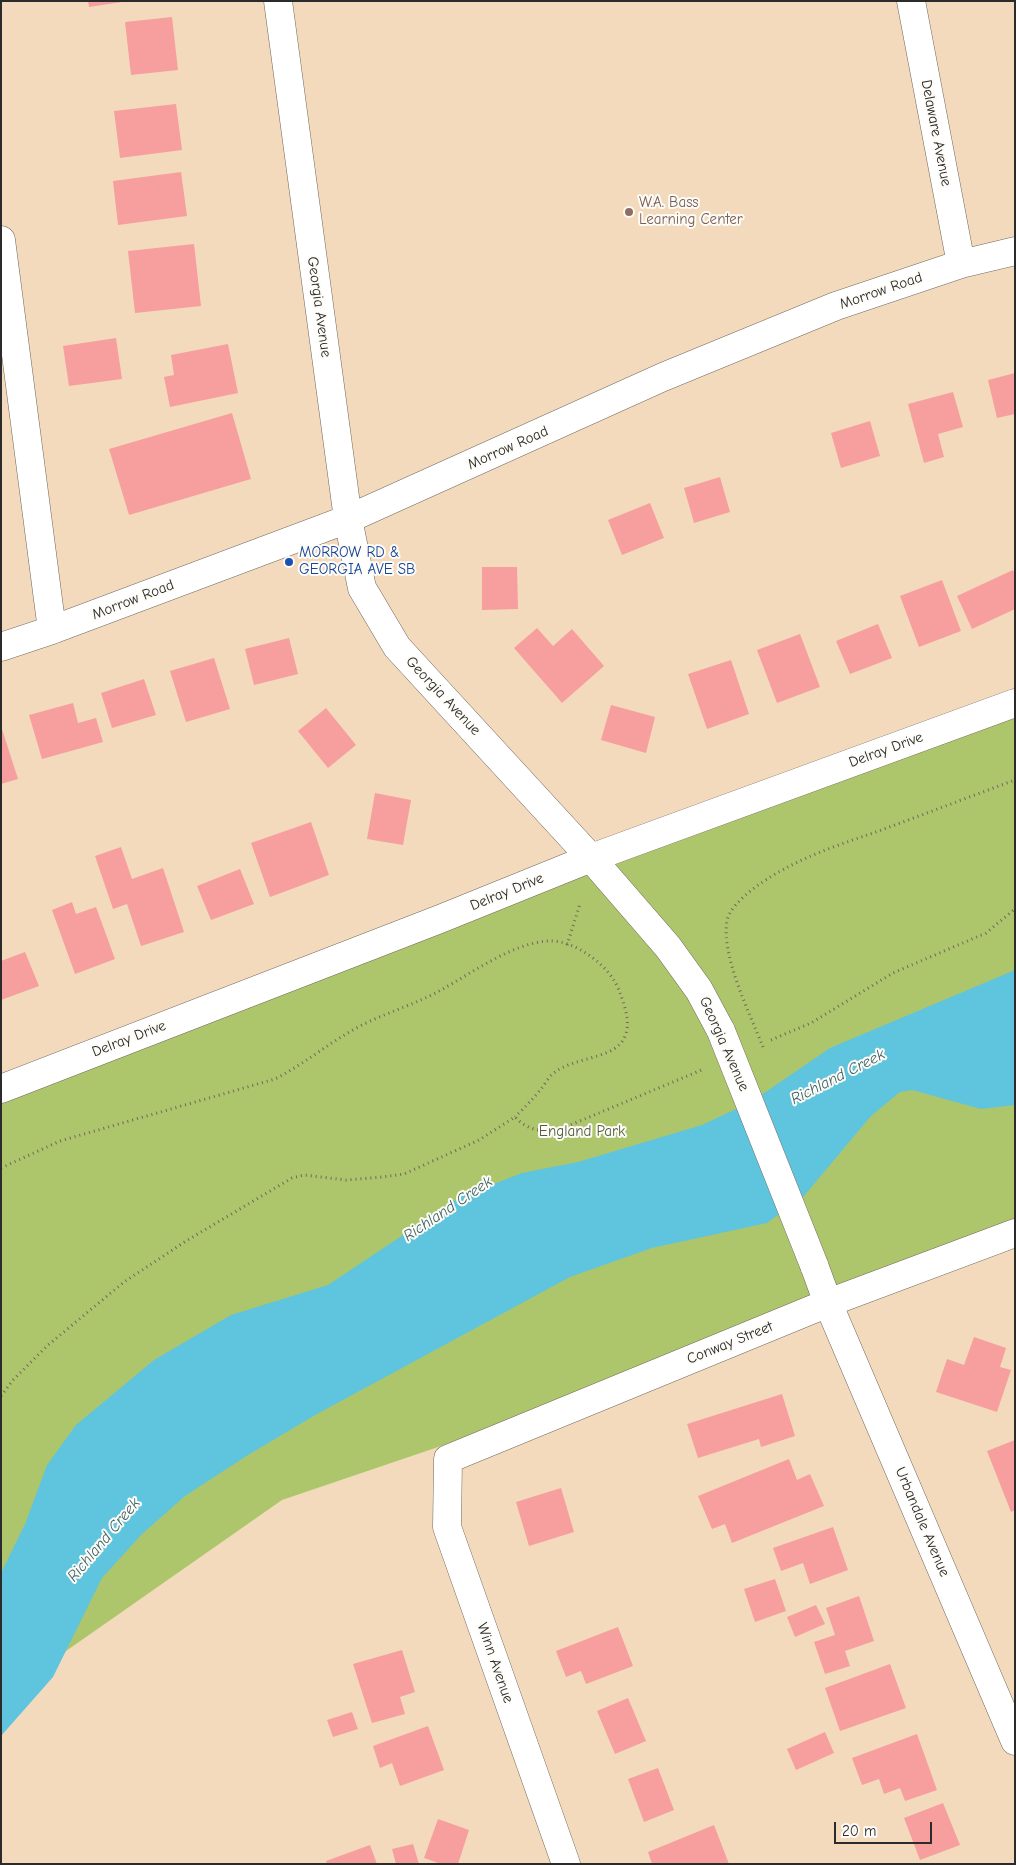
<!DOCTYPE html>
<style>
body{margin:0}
#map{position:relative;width:1016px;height:1865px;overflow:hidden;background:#f4dabd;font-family:"Comic Neue",sans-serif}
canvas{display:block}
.frame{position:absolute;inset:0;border:2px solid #2b2b2b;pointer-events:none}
.scale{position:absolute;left:834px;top:1822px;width:98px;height:22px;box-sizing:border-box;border:2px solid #2b2b2b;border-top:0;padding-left:6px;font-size:15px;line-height:18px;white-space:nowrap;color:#2b2b2b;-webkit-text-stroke:4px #fdfcf7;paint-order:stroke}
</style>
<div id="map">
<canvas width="1016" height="1865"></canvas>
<div class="frame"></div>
<div class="scale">20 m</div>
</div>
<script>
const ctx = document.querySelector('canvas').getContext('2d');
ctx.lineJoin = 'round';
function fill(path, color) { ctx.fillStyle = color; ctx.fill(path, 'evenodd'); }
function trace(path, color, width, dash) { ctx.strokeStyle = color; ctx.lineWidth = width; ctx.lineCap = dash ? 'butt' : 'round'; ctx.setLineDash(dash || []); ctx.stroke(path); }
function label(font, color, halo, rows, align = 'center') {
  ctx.font = font + ' "Comic Neue",sans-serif'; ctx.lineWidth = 4; ctx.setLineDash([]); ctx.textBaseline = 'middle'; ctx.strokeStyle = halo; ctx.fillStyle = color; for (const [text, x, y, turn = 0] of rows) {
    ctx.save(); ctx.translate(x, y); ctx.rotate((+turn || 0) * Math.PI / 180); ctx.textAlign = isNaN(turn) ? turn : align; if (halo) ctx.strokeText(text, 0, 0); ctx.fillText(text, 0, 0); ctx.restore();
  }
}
const green = new Path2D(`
 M1015,703V1226L665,1370L282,1500L46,1665L1,1702V1089Z`);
const water = new Path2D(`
 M1015,970V1105L981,1109L912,1090L900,1092L871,1116L804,1196L767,1223L652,1248L570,1277L317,1414L248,1455L185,1496L141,1535L102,1578L53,1677L1,1736V1573L25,1524L47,1465L76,1425L154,1360L231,1315L328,1285L460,1197L522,1173L578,1162L702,1125L751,1102L830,1048Z`);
const building = new Path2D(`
 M88,1H122V2L89,7Z
 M172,17L178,70L131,75L125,22Z
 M176,104L182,150L120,158L114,111Z
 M181,172L187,216L118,225L113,181Z
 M194,244L201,306L135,313L128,251Z
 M116,338L122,379L69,386L63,346Z
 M228,344L238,393L170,407L164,377L174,375L171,355Z
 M1015,373V414L997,418L988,380Z
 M953,392L963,427L938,434L944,457L924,463L908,404Z
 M232,413L251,479L129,515L109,449Z
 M870,421L880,456L841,468L831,433Z
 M720,477L730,512L694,523L684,488Z
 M650,503L664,538L622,555L608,520Z
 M482,567H517L518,609L482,610Z
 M1013,570L1015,575V609L972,629L957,596Z
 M942,580L961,631L919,647L900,596Z
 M878,624L892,658L850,674L836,641Z
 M537,628L553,646L572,629L604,666L562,703L514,648Z
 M800,634L820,687L777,703L757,650Z
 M289,638L298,674L254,685L245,649Z
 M214,658L230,709L186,722L170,671Z
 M731,660L749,714L707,729L688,674Z
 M144,679L156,715L112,728L101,693Z
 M73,703L78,723L96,718L103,742L42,759L29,715Z
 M611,705L655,717L646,753L601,740Z
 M326,708L356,745L328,768L298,731Z
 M1,726L18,779L1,784Z
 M375,793L411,800L403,845L367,839Z
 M311,822L329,875L270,897L251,843Z
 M121,847L132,879L163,868L184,932L141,946L127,904L113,909L95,856Z
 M240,869L254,904L211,920L197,886Z
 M72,902L76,914L96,907L115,959L75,974L52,910Z
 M25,952L39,986L1,1000V961Z
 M974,1337L1006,1348L1000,1367L1011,1370L997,1412L936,1392L947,1359L964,1365Z
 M782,1394L795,1436L761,1447L759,1439L698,1458L687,1424Z
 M1015,1440V1510L1011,1512L987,1451Z
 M789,1459L797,1480L810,1474L824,1506L732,1543L725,1524L712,1529L698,1496Z
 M561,1488L574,1532L529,1546L516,1502Z
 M833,1527L848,1570L810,1584L803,1563L781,1571L773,1548Z
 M775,1579L786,1611L755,1622L744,1589Z
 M859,1596L874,1641L845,1651L850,1666L825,1674L814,1642L835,1635L826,1608Z
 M816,1605L825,1624L795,1637L787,1617Z
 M618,1627L633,1666L586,1684L581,1671L566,1677L556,1651Z
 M402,1650L415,1692L400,1697L405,1714L372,1723L353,1664Z
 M890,1664L906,1708L840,1731L825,1688Z
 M628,1698L646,1741L615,1754L597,1711Z
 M352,1712L358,1729L333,1737L327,1720Z
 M428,1726L444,1770L400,1786L392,1763L380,1768L373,1746Z
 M825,1732L834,1753L796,1770L787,1749Z
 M917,1734L937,1790L905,1801L900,1788L884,1794L879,1779L862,1785L852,1758Z
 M658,1768L674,1810L644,1822L628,1779Z
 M943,1803L960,1845L920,1860L904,1818Z
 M438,1819L469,1830L458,1864H441L424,1858Z
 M714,1825L729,1864H652L648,1852Z
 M413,1844L419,1864H396L392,1849Z
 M370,1845L377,1864H327L326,1861Z`);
const path = new Path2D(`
 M567,945L580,904
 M771,1040L811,1023L893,973L986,933L1015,909
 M763,1047C750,1014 721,956 727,921C731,900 770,876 788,867C816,852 847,842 876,832C922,815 969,797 1015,780
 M1,1168L60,1141L275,1079C306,1063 331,1041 362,1025C388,1012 416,1004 441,990C472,973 511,944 547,941C575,939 612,967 620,993C626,1009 633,1030 620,1044C608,1058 572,1059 555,1072C549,1076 545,1084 541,1089C533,1099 524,1108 515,1117
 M1,1396L13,1380L47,1346L124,1282L186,1241L292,1178L304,1175L346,1180L382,1177L404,1174L479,1140L515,1117C526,1129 540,1132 556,1131L704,1069`);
const minor = new Path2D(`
 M278,1L348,519L362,588L397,647L591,858L668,947L699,990L721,1031
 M911,1L961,264
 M1,240L52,630
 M1,647L52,630L348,519L663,377L836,306L961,264L1015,251
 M1,1089L440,919L591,858L1015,703
 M814,1265L828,1303L1015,1741
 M566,1864L447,1527L448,1459L828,1303L1015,1233`);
const minorBridge = new Path2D(`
 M721,1031L814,1265`);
const markers = [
 [629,212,5,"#8d6e63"],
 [289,562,5,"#1a4fb4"]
];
const streetNames = [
 ["Delaware Avenue",936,133,79],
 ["Morrow Road",881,291,-19],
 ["Georgia Avenue",319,307,82],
 ["Morrow Road",508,448,-24],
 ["Morrow Road",133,600,-21],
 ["Georgia Avenue",443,696,47],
 ["Delray Drive",886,750,-20],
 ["Delray Drive",507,892,-22],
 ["Delray Drive",129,1039,-21],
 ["Georgia Avenue",724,1044,66],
 ["Conway Street",730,1343,-22],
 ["Urbandale Avenue",922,1522,67],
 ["Winn Avenue",495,1663,71]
];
const educationNames = [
 ["W.A. Bass",639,203],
 ["Learning Center",639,220]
];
const transitNames = [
 ["MORROW RD &",299,553],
 ["GEORGIA AVE SB",299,570]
];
const parkNames = [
 ["England Park",582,1132]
];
const waterNames = [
 ["Richland Creek",838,1077,-27],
 ["Richland Creek",448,1209,-34],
 ["Richland Creek",104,1540,-50]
];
fill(green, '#aec66b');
fill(water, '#5fc4dd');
fill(building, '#f69f9e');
trace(minor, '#71685e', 29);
trace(path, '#71685e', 3, [1, 4]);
trace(minor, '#fff', 28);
trace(minorBridge, '#71685e', 29, []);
trace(minorBridge, '#fff', 28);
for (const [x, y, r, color] of markers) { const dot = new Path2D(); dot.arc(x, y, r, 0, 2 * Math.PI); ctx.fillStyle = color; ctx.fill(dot); trace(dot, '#fdfcf7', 2); }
label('15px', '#2b2b2b', '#fdfcf7', streetNames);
label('15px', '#785e54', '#fdfcf7', educationNames, 'left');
label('15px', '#164399', '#fdfcf7', transitNames, 'left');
label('15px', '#525a3e', '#fdfcf7', parkNames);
label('italic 16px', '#3d6169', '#fdfcf7', waterNames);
</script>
